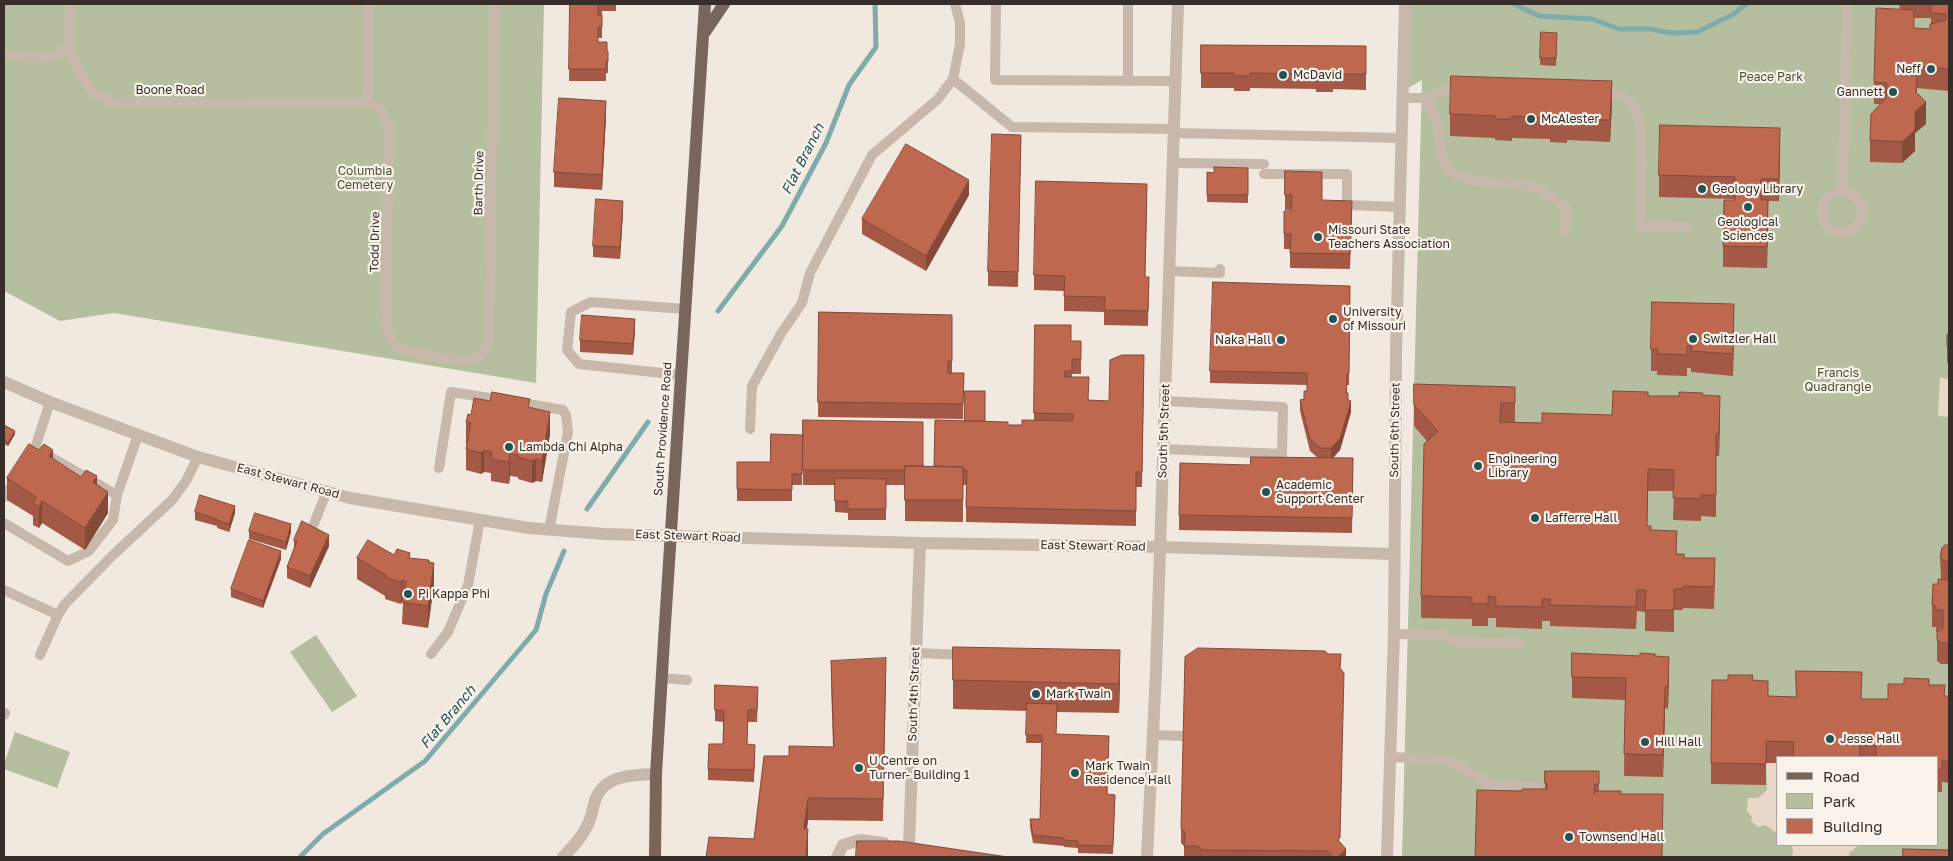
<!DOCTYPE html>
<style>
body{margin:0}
#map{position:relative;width:1953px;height:861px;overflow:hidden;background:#f1e8df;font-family:"Golos Text",sans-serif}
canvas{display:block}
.frame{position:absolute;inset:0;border:5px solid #372e2a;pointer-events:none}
.legend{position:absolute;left:1776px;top:756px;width:162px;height:90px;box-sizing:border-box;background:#f9f2eb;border:1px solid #aba49e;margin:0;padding:6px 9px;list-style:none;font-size:15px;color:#372e2a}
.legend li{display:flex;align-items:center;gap:10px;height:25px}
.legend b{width:25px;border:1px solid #aba49e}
</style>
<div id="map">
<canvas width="1953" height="861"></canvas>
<div class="frame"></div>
<ul class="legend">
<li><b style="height:6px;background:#78655c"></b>Road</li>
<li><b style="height:14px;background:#b5bf9f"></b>Park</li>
<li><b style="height:14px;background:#be6850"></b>Building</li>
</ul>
</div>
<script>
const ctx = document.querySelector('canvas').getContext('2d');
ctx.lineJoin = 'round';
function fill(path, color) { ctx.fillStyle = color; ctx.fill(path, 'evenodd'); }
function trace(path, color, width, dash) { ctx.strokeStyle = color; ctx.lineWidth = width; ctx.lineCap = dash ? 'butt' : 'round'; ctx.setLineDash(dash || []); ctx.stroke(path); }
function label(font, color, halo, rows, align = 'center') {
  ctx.font = font + ' "Golos Text",sans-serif'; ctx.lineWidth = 4.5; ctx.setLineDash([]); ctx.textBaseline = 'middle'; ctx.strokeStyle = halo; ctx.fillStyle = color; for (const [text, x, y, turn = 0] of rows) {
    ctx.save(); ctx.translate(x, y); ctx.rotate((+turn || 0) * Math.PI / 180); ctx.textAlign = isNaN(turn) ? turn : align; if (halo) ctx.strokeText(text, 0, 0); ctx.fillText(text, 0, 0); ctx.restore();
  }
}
const green = new Path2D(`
 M4,4H544L536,383L114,313L60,321L4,291Z
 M1405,4H1949V857H1402L1422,80L1403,91ZM1777,757H1937V845H1777Z
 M316,635L357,696L332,712L290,652Z
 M15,732L70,752L57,788L4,769V764Z`);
const plaza = new Path2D(`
 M1940,377L1949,380V417L1938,416Z
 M1766,763H1777V833L1765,825L1758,827L1751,821L1752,817L1747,811L1748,798H1758L1767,790Z
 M1792,845H1859L1849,853V857H1791L1793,853Z`);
const stream = new Path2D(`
 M1514,4L1539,16L1592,19L1619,29H1651L1671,33L1697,32L1734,14L1746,4
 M718,311L782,226L826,143L849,85L876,47L875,4
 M587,509L648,422
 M300,857L323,834L425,761L536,630L546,594L564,551`);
const service = new Path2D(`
 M70,4L69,47L80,74L93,92L115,103L368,102C381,108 386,114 389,127L386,323C388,331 390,342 398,347C410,354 467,365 479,357C486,352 487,345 489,337L494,4
 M996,4L995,80L1176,81
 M1128,4V81
 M4,55L47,58L69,47
 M953,79L1012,127L1174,129
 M1599,93C1611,93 1623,94 1632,103C1647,119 1640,202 1640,226L1686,227
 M1402,98H1425C1429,106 1435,114 1437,122C1440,137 1438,154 1447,167C1462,189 1509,178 1534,187C1545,190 1556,201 1566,208L1565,232
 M1425,98L1457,87H1463
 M368,102L369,4
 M1174,133L1402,138
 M1173,163L1264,164
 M1264,174H1347V205L1400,207
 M1843,191L1847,4
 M1822 212a20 20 0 1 1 40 0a20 20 0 1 1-40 0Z
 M1169,271L1220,273V269
 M680,375L579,364L567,350L571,312L591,302L685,309
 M50,402L35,448L117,495
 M517,402L563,410L566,415L568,432L549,530
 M750,429L752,386L782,332L802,303L810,273L872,155L938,99L953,79L960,44V23L955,4
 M1163,449L1282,454L1283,407L1165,401
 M439,468L451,392L503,400
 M4,497L13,483
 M4,523L68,561L89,551L113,520L117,495L138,435
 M309,536L327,491
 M4,590L58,615L65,604L112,556L172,500L186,481L198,457
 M1394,634L1443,635L1458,642L1519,644
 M916,653L965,655
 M431,654L448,632L468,585L480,520
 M40,655L58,615
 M662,678L687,680
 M4,715L5,713
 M1153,735L1184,736
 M1391,757L1442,760L1460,766L1494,786L1537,787`);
const minor = new Path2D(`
 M4,382L50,402L198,457L350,498L529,528L605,534L920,543L1160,547L1394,554
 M909,846L920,543
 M563,857C574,846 585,834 590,819C593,812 593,803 597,796C607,774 636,775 656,774
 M837,857L843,845L860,840L884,843
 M1147,857L1156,672L1178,4
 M1387,857L1394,634L1396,354L1405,4`);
const primary = new Path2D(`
 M703,35L724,4
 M655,857L656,774L664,640L705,4`);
const wall = new Path2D(`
 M570,4H620V5H616V11H602V38H598V42L607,51H608V73H606V81H569Z
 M1899,4H1949V91L1917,88V93L1926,124L1915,133V151L1902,163L1870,162V140L1881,104H1874V82L1900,9ZM1914,18H1931V24L1930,29L1914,28Z
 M1557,40L1556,66L1540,65V58Z
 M1201,45L1366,46V90L1333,89V92H1316V89L1250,88V91H1234V88H1201Z
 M1612,103L1610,142L1567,140V143L1550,142V139L1512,138V141L1495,140V138L1450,136V114Z
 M606,116L602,190L554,187V172Z
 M1021,135L1018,287L988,286V271Z
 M1780,150L1779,201H1768L1767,268L1723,267V246L1735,199L1659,197V175Z
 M1248,168V203L1207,202V172L1214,173Z
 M1285,171L1322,200L1352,216L1350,269L1290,268V249H1284V234L1291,210H1285Z
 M969,195L926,271L862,234V219Z
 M1147,199L1145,277H1149L1148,326L1104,325V312L1064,311V291L1034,290V275Z
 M623,212L620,259L593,257V246Z
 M1350,286L1349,385H1347V393L1351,412L1340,450L1333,458H1353L1352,533L1179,530V515L1250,465L1318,458L1310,451L1300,411V400L1304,399L1307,391V385L1210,383V371Z
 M819,312L952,315V373H964L963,419L818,417Z
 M1035,325L1071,341H1081V374H1072V377L1089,400L1109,401L1144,370L1142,487H1136V526L966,522V485H963V522L905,521V485H886V520H848V513L835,512V485H803V420L923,466H934L985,421L1008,425H1022L1034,420Z
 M1734,326L1733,376L1691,372V368H1687V376L1657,375V371H1651V349Z
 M635,330L633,355L580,352V340Z
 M1949,333V364L1947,362V335Z
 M1414,384L1515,387V422L1542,423L1612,415L1648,396H1679L1703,395L1720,417L1719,456H1716V517L1701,516V521L1673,520L1674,491H1648L1647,526L1677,554L1684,558L1715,580L1714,609L1683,608V610H1674V632L1645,631V612L1637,611L1636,629L1550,626V621H1542V629L1496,627V618H1488V626H1472V619L1421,618V596L1427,441L1414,426Z
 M530,408L550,434L542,482L536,481L532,483L518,479V477L510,476L509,484L491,481V473L484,472L481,474L466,470V449L467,444H466V422L471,415Z
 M4,425L15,434L8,446L4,444Z
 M803,435L802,485H792V501H737V462H770Z
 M53,459L81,477L97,484L108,513L85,550L42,523L39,528L33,525V516L7,500V478Z
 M195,512L235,513L229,532L217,528V526L195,520Z
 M249,531L291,532L286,550L249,539Z
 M294,540L329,546L310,588L287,578V567L294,548Z
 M1949,545V664H1941L1937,661V632H1938H1936V627H1932V605L1938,584L1941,579L1940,557Z
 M394,555L410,558L434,584L428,628L402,624L403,601H402L401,604L385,599V596L357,579V558Z
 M281,559L263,608L231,597V589Z
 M953,647L1120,680L1119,713L1057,712L1056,734L1107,794L1115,795L1113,854L1078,853V848L1064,847V846L1033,843L1030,827V819H1040L1042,743H1026L1027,711L953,709Z
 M1655,656L1669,678L1668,709L1665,708L1663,777L1624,776L1625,700L1572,698V677Z
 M831,661L886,679L883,821L808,820L807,828L808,850V857H706L754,839L789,756L833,747L831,682Z
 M1753,680L1768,696L1861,699H1888L1929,685L1945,696H1949V783L1942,782V792H1937V757H1777V763H1766V785L1711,784V763Z
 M758,698L757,722H748L747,744L755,756L754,782L708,780V769L723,744V722L715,721V710Z
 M1545,771H1599V791L1621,794L1663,816L1522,791L1545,789Z
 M1181,828L1341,844L1346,857H1184V846L1181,843Z`);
const shadedWall = new Path2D(`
 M1917,76V97L1926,102V124L1915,133V151L1902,163V142L1915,112Z
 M1612,81V103L1610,142V120Z
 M606,101V116L602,190V175Z
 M1780,128V150L1779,201V179Z
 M969,180V195L926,271V256Z
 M1768,200V221L1767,268V247Z
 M623,201V212L620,259V247Z
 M1734,304V326L1733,376V354Z
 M635,319V330L633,355V344Z
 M1720,396V417L1719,456V434Z
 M1351,401V412L1340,450L1331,460V448Z
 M550,412V434L542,482V461Z
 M15,431V434L8,446V443Z
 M53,450V471L49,456Z
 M484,450V472L481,474V453Z
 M510,454V476L509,484V462Z
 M536,459V481L532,483V461Z
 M97,476V498L93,482Z
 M108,492V513L85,550V528Z
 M42,501V523L39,528V507Z
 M235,506V513L229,532V524Z
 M291,524V532L286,550V542Z
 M329,535V546L310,588V576Z
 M281,551V559L263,608V601Z
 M434,563V584L428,628V606Z
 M402,580V601L401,604V582Z
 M1120,650V680L1119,713V684Z
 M1669,657V678L1668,709V687Z
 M1665,687V708L1663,777V755Z
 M808,798V820L804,849V828Z
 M808,829V857H802Z
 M1346,849V857H1338Z`);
const building = new Path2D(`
 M570,4H598V15H602V27H598V42H607V51H608V62H606V69H569Z
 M1932,4H1949V69L1912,66V76H1917L1916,92L1926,102L1915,112V130L1902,142L1870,140L1871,114L1886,98L1887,83L1874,82L1876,8L1914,10V28L1930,29V24L1946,20V14L1931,13Z
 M1541,32L1557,33L1556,58H1540Z
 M1201,45L1366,46V74H1333V77H1316V74L1250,73V76H1234V73H1201Z
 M1451,76L1612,81L1610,120L1567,119V121L1550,120V118L1512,116V119H1495V116L1450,114Z
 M559,98L606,101L602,175L554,172Z
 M1660,125L1780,128L1779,179H1761V200H1768L1767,247L1723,246L1724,200H1735V177L1659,175Z
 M992,134L1021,135L1018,272L988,271Z
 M906,144L969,180L926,256L862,219Z
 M1214,167L1248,168V195H1207V172L1214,173Z
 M1285,171L1322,172V200L1352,201L1350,254L1290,253L1291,234H1284V211H1291L1292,195H1285Z
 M1036,181L1147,184L1145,277H1149L1148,311L1104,310L1105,297L1064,296L1065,276L1034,275Z
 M596,199L623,201L620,247L593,246Z
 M1213,282L1350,286L1349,373L1347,374L1346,393H1348V400L1351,401L1340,439L1331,448H1320L1310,439L1300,400L1304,399V391H1307V373L1210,371Z
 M1652,302L1734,304L1733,354L1691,351L1692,346H1687V355L1657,354L1658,349H1651Z
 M819,312L952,315V361H948V373H964L963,404L818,402Z
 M582,315L635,319L633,344L580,340Z
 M1035,325H1071V341H1081V359H1072V371H1065L1064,377H1089L1088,400L1109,401L1110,360L1122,355H1144L1142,472H1136V511L966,507L967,470H963V467L934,466L935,420L1008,422V425H1022V420L1073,421V414L1034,413Z
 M1949,333V349L1947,347V335Z
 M1414,384L1515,387V403H1501L1500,422L1542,423V413L1612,415L1613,391L1648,392V396H1679V392L1703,393L1702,395L1720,396L1719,434H1716V495H1701V499L1673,498L1674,470L1648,469L1647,526H1651V530L1677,531L1676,554H1684V558H1715L1714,587L1683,586V589H1674V610H1645L1646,590H1637L1636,607L1550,605V599H1542V607L1496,606V597L1488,596V604H1472V597L1421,596L1424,444L1438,431L1414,405Z
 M965,391H985V421H965Z
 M492,392L530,399L528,407L550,412L542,461L536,459L532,461L518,457V455L510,454L509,462L491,459L492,452L484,450L481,453L466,449L471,423L466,422L468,414L471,415L474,398L490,401Z
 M803,420L923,422V466H905V470H803Z
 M4,425L15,431L8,443L4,440Z
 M771,434L803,435L802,474H792V490L737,489V462H770Z
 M29,444L39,450L44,444L53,450L49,456L81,477L86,470L97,476L93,482L108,492L85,528L42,501L39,507L33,503L36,497L7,478Z
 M1251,457L1353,458L1352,518L1179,515L1180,463L1250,465Z
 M905,466L963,467V500H905Z
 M835,478L886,479V509H848V501H835Z
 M200,495L235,506L229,524L217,520V519L195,512Z
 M255,513L291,524L286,542L249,531Z
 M302,521L329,535L310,576L287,567L297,541L294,540Z
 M249,540L281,551L263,601L231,589Z
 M368,540L394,555L397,549L410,553L409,558L429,560V562L434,563L428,606L402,602L406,581L402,580L401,582L385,577L386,575L357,558Z
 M1945,545H1949V643H1941L1937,639V632L1943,628V610H1936V606L1932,605L1933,584H1938V579L1948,580L1949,561H1944L1940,557L1942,548Z
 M953,647L1120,650L1119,684L953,680Z
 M1198,648L1325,651L1328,654H1341L1340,668L1344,673L1340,838L1338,840L1346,849L1338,857H1333L1327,851L1202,850L1198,846H1184L1185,832L1181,828L1185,657Z
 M1572,653L1640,656V653L1655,654V656L1669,657L1668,687H1665L1663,755L1624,754L1626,678L1572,677Z
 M886,658L883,799L808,798L804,828L808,829L806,856L802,857H706L709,837L754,839L764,756H789V746L834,747L831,661Z
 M1796,671L1862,672L1861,699H1888V684H1904V678L1929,679V685H1945L1944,696H1949V761H1942V770H1937V757H1876V746H1860V757H1793L1794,742L1766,741V764L1711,763L1712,680H1728V675H1753L1752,680L1768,681V696L1796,697Z
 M715,685L758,687L757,710H748L747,744L755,745L754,770L708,769L709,744H723L724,710H715Z
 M1027,703L1057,704L1056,734L1109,736L1107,794L1115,795L1113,846L1078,845V841L1064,840V838L1033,835L1030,819H1040L1042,735H1026Z
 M1545,771H1599V784H1595L1594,794L1596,791H1621V794H1663L1662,857H1475L1477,790L1522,791V789H1547V783H1545Z
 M857,841H899L1008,857H856Z
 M1903,849L1949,850V857H1903Z`);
const markers = [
 [1931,69,5,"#225356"],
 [1283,75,5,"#225356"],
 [1893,92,5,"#225356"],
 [1531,119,5,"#225356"],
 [1702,189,5,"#225356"],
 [1748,207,5,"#225356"],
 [1318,237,5,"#225356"],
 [1333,319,5,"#225356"],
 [1693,339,5,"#225356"],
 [1281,340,5,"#225356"],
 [509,447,5,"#225356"],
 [1478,466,5,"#225356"],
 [1266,492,5,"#225356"],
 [1535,518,5,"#225356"],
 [408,594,5,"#225356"],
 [1036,694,5,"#225356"],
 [1830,739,5,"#225356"],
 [1645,742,5,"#225356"],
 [859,768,5,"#225356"],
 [1075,773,5,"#225356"],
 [1569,837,5,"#225356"]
];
const poiNames = [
 ["Neff",1921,69,"right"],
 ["McDavid",1293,75],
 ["Gannett",1883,92,"right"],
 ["McAlester",1541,119],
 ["Geology Library",1712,189],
 ["Geological",1748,222,"center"],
 ["Sciences",1748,236,"center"],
 ["Missouri State",1328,230],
 ["Teachers Association",1328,244],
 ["University",1343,312],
 ["of Missouri",1343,326],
 ["Switzler Hall",1703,339],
 ["Naka Hall",1271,340,"right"],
 ["Lambda Chi Alpha",519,447],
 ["Engineering",1488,459],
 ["Library",1488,473],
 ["Academic",1276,485],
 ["Support Center",1276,499],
 ["Lafferre Hall",1545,518],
 ["Pi Kappa Phi",418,594],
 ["Mark Twain",1046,694],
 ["Jesse Hall",1840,739],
 ["Hill Hall",1655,742],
 ["U Centre on",869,761],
 ["Turner- Building 1",869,775],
 ["Mark Twain",1085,766],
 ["Residence Hall",1085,780],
 ["Townsend Hall",1579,837]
];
const parkNames = [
 ["Peace Park",1771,77],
 ["Columbia",365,171],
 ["Cemetery",365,185],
 ["Francis",1838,373],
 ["Quadrangle",1838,387]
];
const streetNames = [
 ["Boone Road",170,90],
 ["Barth Drive",479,183,-89],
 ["Todd Drive",375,242,-89],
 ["South Providence Road",663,429,-86],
 ["South 6th Street",1395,430,-89],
 ["South 5th Street",1164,431,-88],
 ["East Stewart Road",288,481,15],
 ["East Stewart Road",688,536,2],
 ["East Stewart Road",1093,546,1],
 ["South 4th Street",914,694,-88]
];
const waterNames = [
 ["Flat Branch",803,159,-63],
 ["Flat Branch",448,717,-50]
];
fill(green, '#b5bf9f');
fill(plaza, '#e8d8c7');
trace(stream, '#7fabac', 5);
trace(service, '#c8b8ab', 10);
trace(minor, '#c8b8ab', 12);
trace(primary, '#78655c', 12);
fill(wall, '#a35945');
fill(shadedWall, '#854938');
fill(building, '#be6850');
trace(building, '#854938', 1);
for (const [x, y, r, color] of markers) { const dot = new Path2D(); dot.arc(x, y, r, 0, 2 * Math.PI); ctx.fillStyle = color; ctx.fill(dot); trace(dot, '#f9f2eb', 2); }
label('12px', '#372e2a', '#f9f2eb', poiNames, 'left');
label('12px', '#47532f', '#f9f2eb', parkNames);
label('12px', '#372e2a', '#f9f2eb', streetNames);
label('italic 14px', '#225356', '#f9f2eb', waterNames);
</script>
